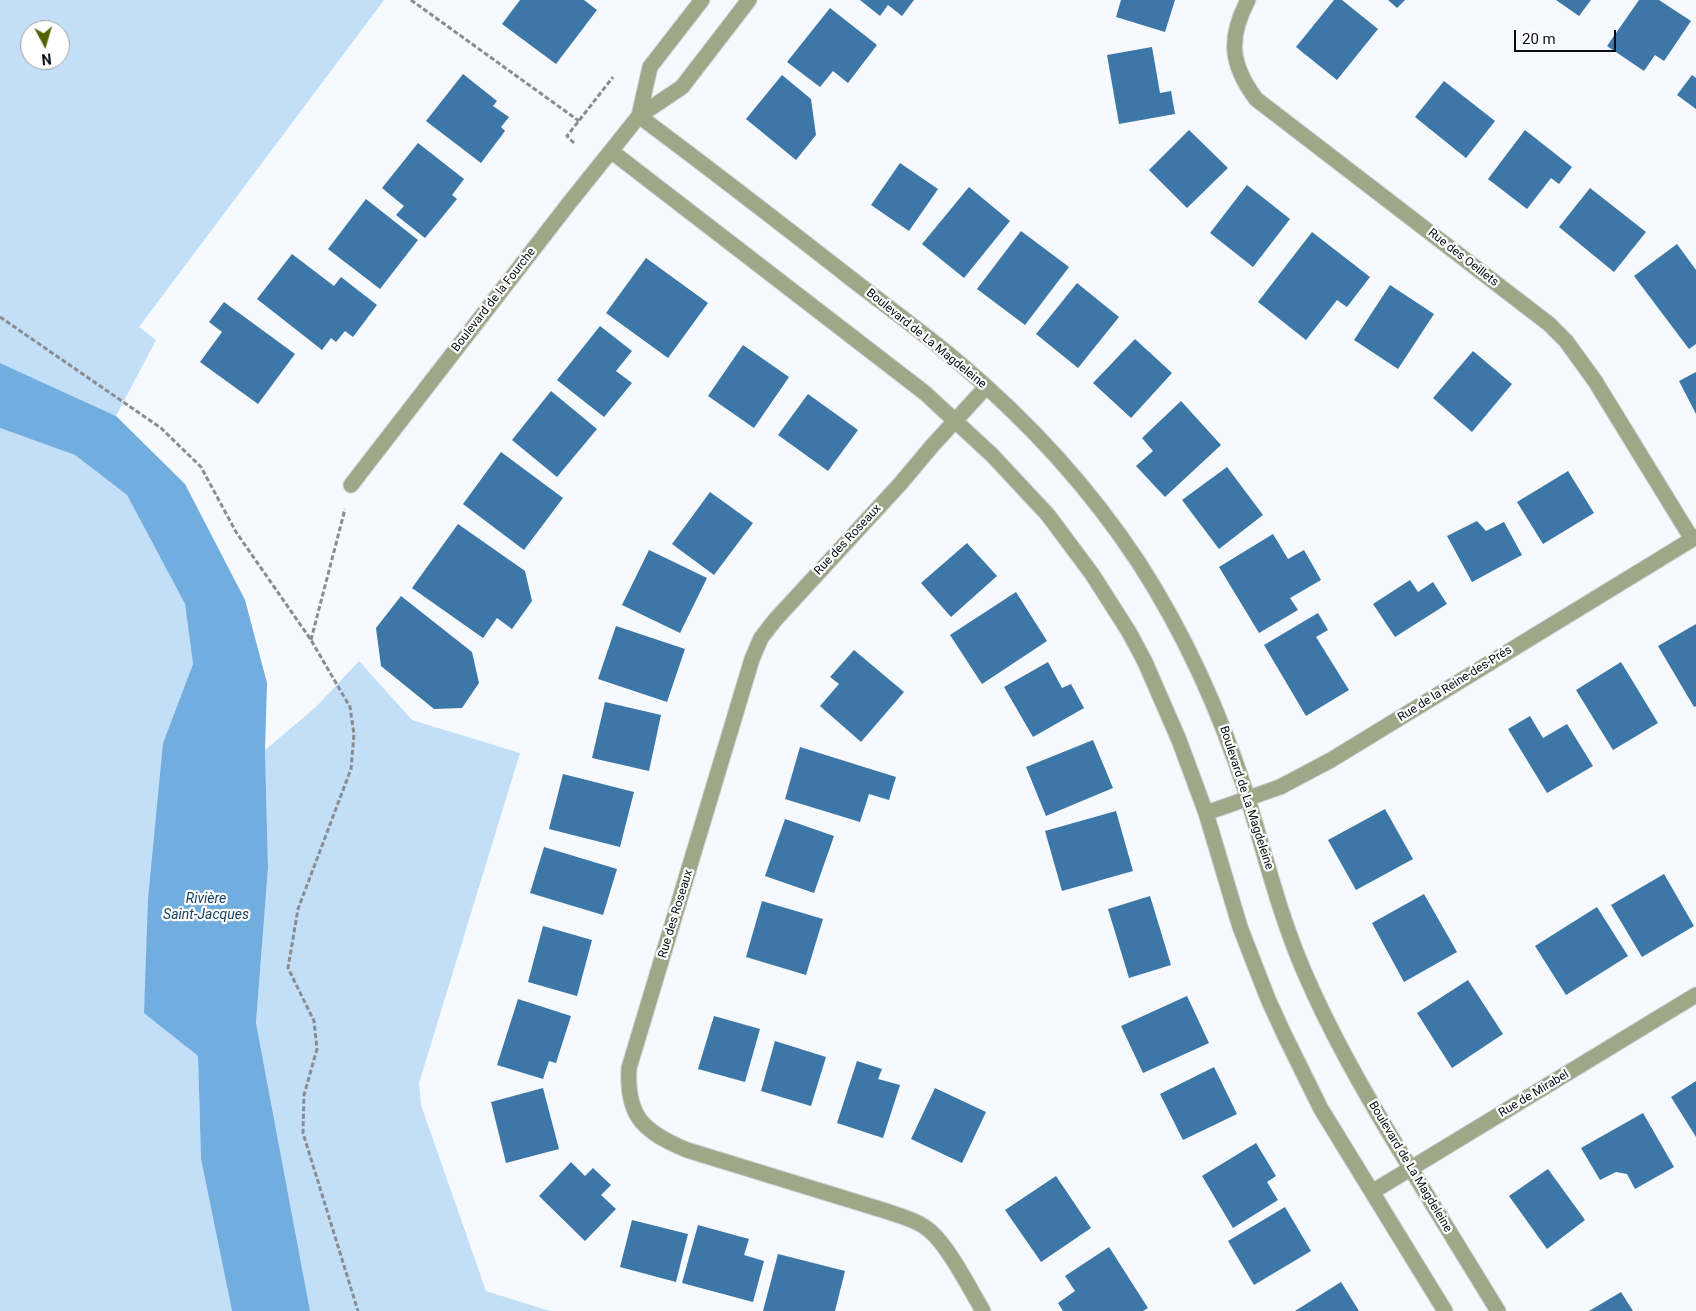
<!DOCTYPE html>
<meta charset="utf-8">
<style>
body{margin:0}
#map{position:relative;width:1696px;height:1311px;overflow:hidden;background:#f6f9fd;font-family:Roboto,sans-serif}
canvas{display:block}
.north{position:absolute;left:20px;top:20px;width:50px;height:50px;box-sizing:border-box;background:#fff;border:1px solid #9c9ea0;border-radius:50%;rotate:174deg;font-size:14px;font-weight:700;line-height:20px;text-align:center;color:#070c11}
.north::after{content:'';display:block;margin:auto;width:18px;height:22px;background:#546205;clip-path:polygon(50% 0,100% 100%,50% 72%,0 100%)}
.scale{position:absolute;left:1514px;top:30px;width:102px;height:22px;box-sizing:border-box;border:2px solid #070c11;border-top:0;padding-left:6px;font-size:15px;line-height:18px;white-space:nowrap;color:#070c11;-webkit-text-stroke:4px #fff;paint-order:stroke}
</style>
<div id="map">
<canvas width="1696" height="1311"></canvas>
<div class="north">N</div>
<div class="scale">20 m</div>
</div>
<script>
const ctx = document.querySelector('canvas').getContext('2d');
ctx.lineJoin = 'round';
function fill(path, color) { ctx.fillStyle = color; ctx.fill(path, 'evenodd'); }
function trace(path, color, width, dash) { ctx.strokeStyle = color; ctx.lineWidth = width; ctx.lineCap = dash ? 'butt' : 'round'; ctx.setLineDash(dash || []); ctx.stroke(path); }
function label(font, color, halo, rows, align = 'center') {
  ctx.font = font + ' Roboto,sans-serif'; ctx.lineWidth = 4.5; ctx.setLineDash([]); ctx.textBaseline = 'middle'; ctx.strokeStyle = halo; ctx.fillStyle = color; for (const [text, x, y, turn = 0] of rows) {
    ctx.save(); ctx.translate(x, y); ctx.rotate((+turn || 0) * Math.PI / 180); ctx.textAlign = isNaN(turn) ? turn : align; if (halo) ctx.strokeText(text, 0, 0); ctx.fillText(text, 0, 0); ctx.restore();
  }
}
const green = new Path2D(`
 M0,0H384L139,327L156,340L116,416L0,363ZM30,30H60V60H30Z
 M0,428L75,455L127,495L185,604L193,664L163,743L144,1012L198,1056L201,1159L232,1311H0Z
 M359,661L412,720L520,753L419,1083L421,1105L486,1291L550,1311H310L256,1023L268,868L265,750L316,707Z`);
const water = new Path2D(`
 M0,363L116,416L185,484L245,600L267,683L265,750L268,868L256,1023L310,1311H232L201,1159L198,1056L144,1013L148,899L163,743L193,664L185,604L127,495L75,455L0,428Z`);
const building = new Path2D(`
 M520,0H584L597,10L556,64L502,24Z
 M860,0H914L902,16L888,5L880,16Z
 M1121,0H1175L1165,32L1116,17Z
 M1334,0H1342L1378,29L1337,80L1296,47Z
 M1388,0H1405L1397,8Z
 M1556,0H1591L1579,16Z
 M1639,0H1659L1691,21L1664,61L1655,55L1644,71L1607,46Z
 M830,8L877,45L848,83L833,71L820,87L787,62Z
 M1152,47L1160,93L1171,91L1175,114L1119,124L1107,55Z
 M463,74L497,101L493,106L509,117L501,127L505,131L481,163L426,121Z
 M782,75L811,99L816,135L796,160L746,119Z
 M1692,75L1696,78V109L1677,95Z
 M1444,81L1495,121L1466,158L1415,117Z
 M1189,130L1228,168L1187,208L1149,170Z
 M1525,130L1572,167L1559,184L1551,178L1527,209L1488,179Z
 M418,143L464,179L452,195L457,199L425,238L396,215L404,206L382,188Z
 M900,163L938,189L909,231L871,205Z
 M1247,185L1290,219L1253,267L1210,233Z
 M969,187L1010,221L964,278L922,244Z
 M1590,188L1646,232L1614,272L1559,227Z
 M366,199L418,240L380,289L328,249Z
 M1021,231L1069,267L1025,325L977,289Z
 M1312,232L1370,277L1347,307L1337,300L1306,340L1258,302Z
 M1677,244L1696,270V344L1689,349L1634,276Z
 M292,254L334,286L341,277L377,305L353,337L345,331L336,342L331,338L322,350L257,299Z
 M646,258L708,303L668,358L606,313Z
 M1077,283L1119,317L1078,368L1036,334Z
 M1390,285L1434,314L1398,369L1354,340Z
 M224,302L295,354L258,404L200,362L222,332L209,322Z
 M600,326L632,351L616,371L632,383L604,417L557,380Z
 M1135,339L1172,373L1131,418L1093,383Z
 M743,345L789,377L754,428L708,396Z
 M1473,351L1512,384L1472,432L1433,398Z
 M1696,372V414L1679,381Z
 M551,391L597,429L557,477L512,440Z
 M808,394L858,430L828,471L778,435Z
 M1181,401L1221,445L1165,497L1136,466L1153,451L1142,438Z
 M501,452L563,498L524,550L463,504Z
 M1227,467L1263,515L1219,549L1182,500Z
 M1568,471L1594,513L1543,544L1517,502Z
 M710,492L753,523L714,575L672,544Z
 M1477,521L1486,531L1504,522L1522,555L1472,582L1447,536Z
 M458,524L525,571L532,601L512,629L497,618L483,638L412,588Z
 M1273,534L1288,559L1304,550L1321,580L1290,598L1298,610L1259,633L1219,567Z
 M967,543L997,576L951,617L921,583Z
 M649,550L707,578L680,633L622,605Z
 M1410,580L1418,592L1433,582L1447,604L1395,637L1373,604Z
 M1016,592L1047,641L982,684L950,635Z
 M401,596L472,652L479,683L462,708L434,709L381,666L376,628Z
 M1318,613L1328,630L1316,637L1349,690L1306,716L1264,645Z
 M1696,624V706L1694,707L1658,646Z
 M616,626L685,649L667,702L598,679Z
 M854,650L904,692L861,742L820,706L839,684L830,677Z
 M1048,662L1062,688L1071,684L1084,708L1033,737L1004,687Z
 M1621,662L1658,723L1613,750L1576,690Z
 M605,702L661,715L649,771L592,758Z
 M1530,716L1543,738L1567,724L1593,766L1547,793L1508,729Z
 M1093,740L1113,788L1046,816L1026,767Z
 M800,747L896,777L889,800L869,794L860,822L785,799Z
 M563,774L634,792L620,847L549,829Z
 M1385,809L1413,859L1356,890L1328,840Z
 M1116,811L1133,871L1062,891L1045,831Z
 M785,819L834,836L814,893L765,876Z
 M544,847L617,869L603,915L530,893Z
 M1664,874L1694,926L1642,957L1611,905Z
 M1424,894L1457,952L1404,982L1372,923Z
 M1150,896L1171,965L1129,978L1108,909Z
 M762,901L823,919L806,975L746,957Z
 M1597,907L1628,956L1566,995L1535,946Z
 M543,926L592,940L577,996L528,982Z
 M1468,980L1503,1034L1452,1068L1417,1013Z
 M1187,996L1209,1043L1143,1073L1121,1026Z
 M518,999L571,1016L556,1063L549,1061L543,1079L497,1065Z
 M714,1016L760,1029L745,1082L698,1069Z
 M775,1041L826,1057L811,1106L761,1091Z
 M857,1061L882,1069L878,1079L900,1085L883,1138L837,1123Z
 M1214,1067L1237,1114L1183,1140L1160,1094Z
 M1696,1081V1137L1671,1097Z
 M543,1088L559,1149L506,1163L491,1102Z
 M935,1088L986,1112L962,1163L911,1139Z
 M1643,1113L1674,1167L1635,1189L1627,1174L1616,1172L1600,1180L1581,1148Z
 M1256,1143L1276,1176L1267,1182L1278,1200L1233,1228L1202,1176Z
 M571,1162L585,1176L593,1168L611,1185L601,1195L616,1209L585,1241L539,1196Z
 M1548,1169L1585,1220L1547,1249L1509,1196Z
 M1056,1176L1091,1228L1041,1262L1005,1210Z
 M1285,1207L1311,1251L1254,1285L1228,1241Z
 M632,1220L688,1234L676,1282L620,1267Z
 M698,1225L749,1239L744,1255L764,1261L753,1302L682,1283Z
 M1109,1247L1148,1308L1143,1311H1063L1058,1303L1075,1291L1065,1276Z
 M778,1254L845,1271L835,1311H763Z
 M1341,1282L1359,1311H1295Z
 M1621,1292L1633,1311H1589Z`);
const path = new Path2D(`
 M411,0L579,121
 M574,143L567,136L613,77
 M0,317L161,428L201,467L236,532L311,640L350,707L354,734L351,769L298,909L288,968L314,1021L317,1049L304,1095L303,1133L358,1311
 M311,640L345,509`);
const street = new Path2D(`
 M1248,0C1228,38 1230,64 1256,99L1549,324L1566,341L1595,381L1692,539
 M639,116C710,169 780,223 849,277C885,305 922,332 957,361C1026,419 1089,487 1139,563C1186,636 1221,714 1247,796C1265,854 1279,913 1303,969C1329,1030 1361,1086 1395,1143C1429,1199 1464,1255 1498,1311
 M639,116L650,67L702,0
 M611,151L925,393L992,455L1048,515L1092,574L1129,632L1145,662L1179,740L1206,813L1240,927L1268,999L1284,1034L1321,1109L1445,1311
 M351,485L570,202L639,116L682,87L749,0
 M1206,813L1280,787L1331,760L1696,537
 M1372,1192L1696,995
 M983,1311C970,1289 949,1247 930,1231C919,1221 903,1217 889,1212L687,1150C644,1132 626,1117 629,1068L752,659L761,638L775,620L901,483L932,446L986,387`);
const streetNames = [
 ["Rue des Oeillets",1463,258,38],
 ["Boulevard de la Fourche",494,300,-52],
 ["Boulevard de La Magdeleine",926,339,39],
 ["Rue des Roseaux",848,540,-47],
 ["Rue de la Reine-des-Prés",1455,684,-32],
 ["Boulevard de La Magdeleine",1246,798,72],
 ["Rue des Roseaux",676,914,-73],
 ["Rue de Mirabel",1534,1094,-31],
 ["Boulevard de La Magdeleine",1410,1167,59]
];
const waterNames = [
 ["Rivière",206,899],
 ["Saint-Jacques",206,915]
];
fill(green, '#c3dff8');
fill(water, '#71addf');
fill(building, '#3c77a7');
trace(street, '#d0d3d7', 17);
trace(path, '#898d92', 3, [5, 2.5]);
trace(street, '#9fa789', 15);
label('12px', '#070c11', '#fff', streetNames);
label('italic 14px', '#144163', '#fff', waterNames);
</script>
